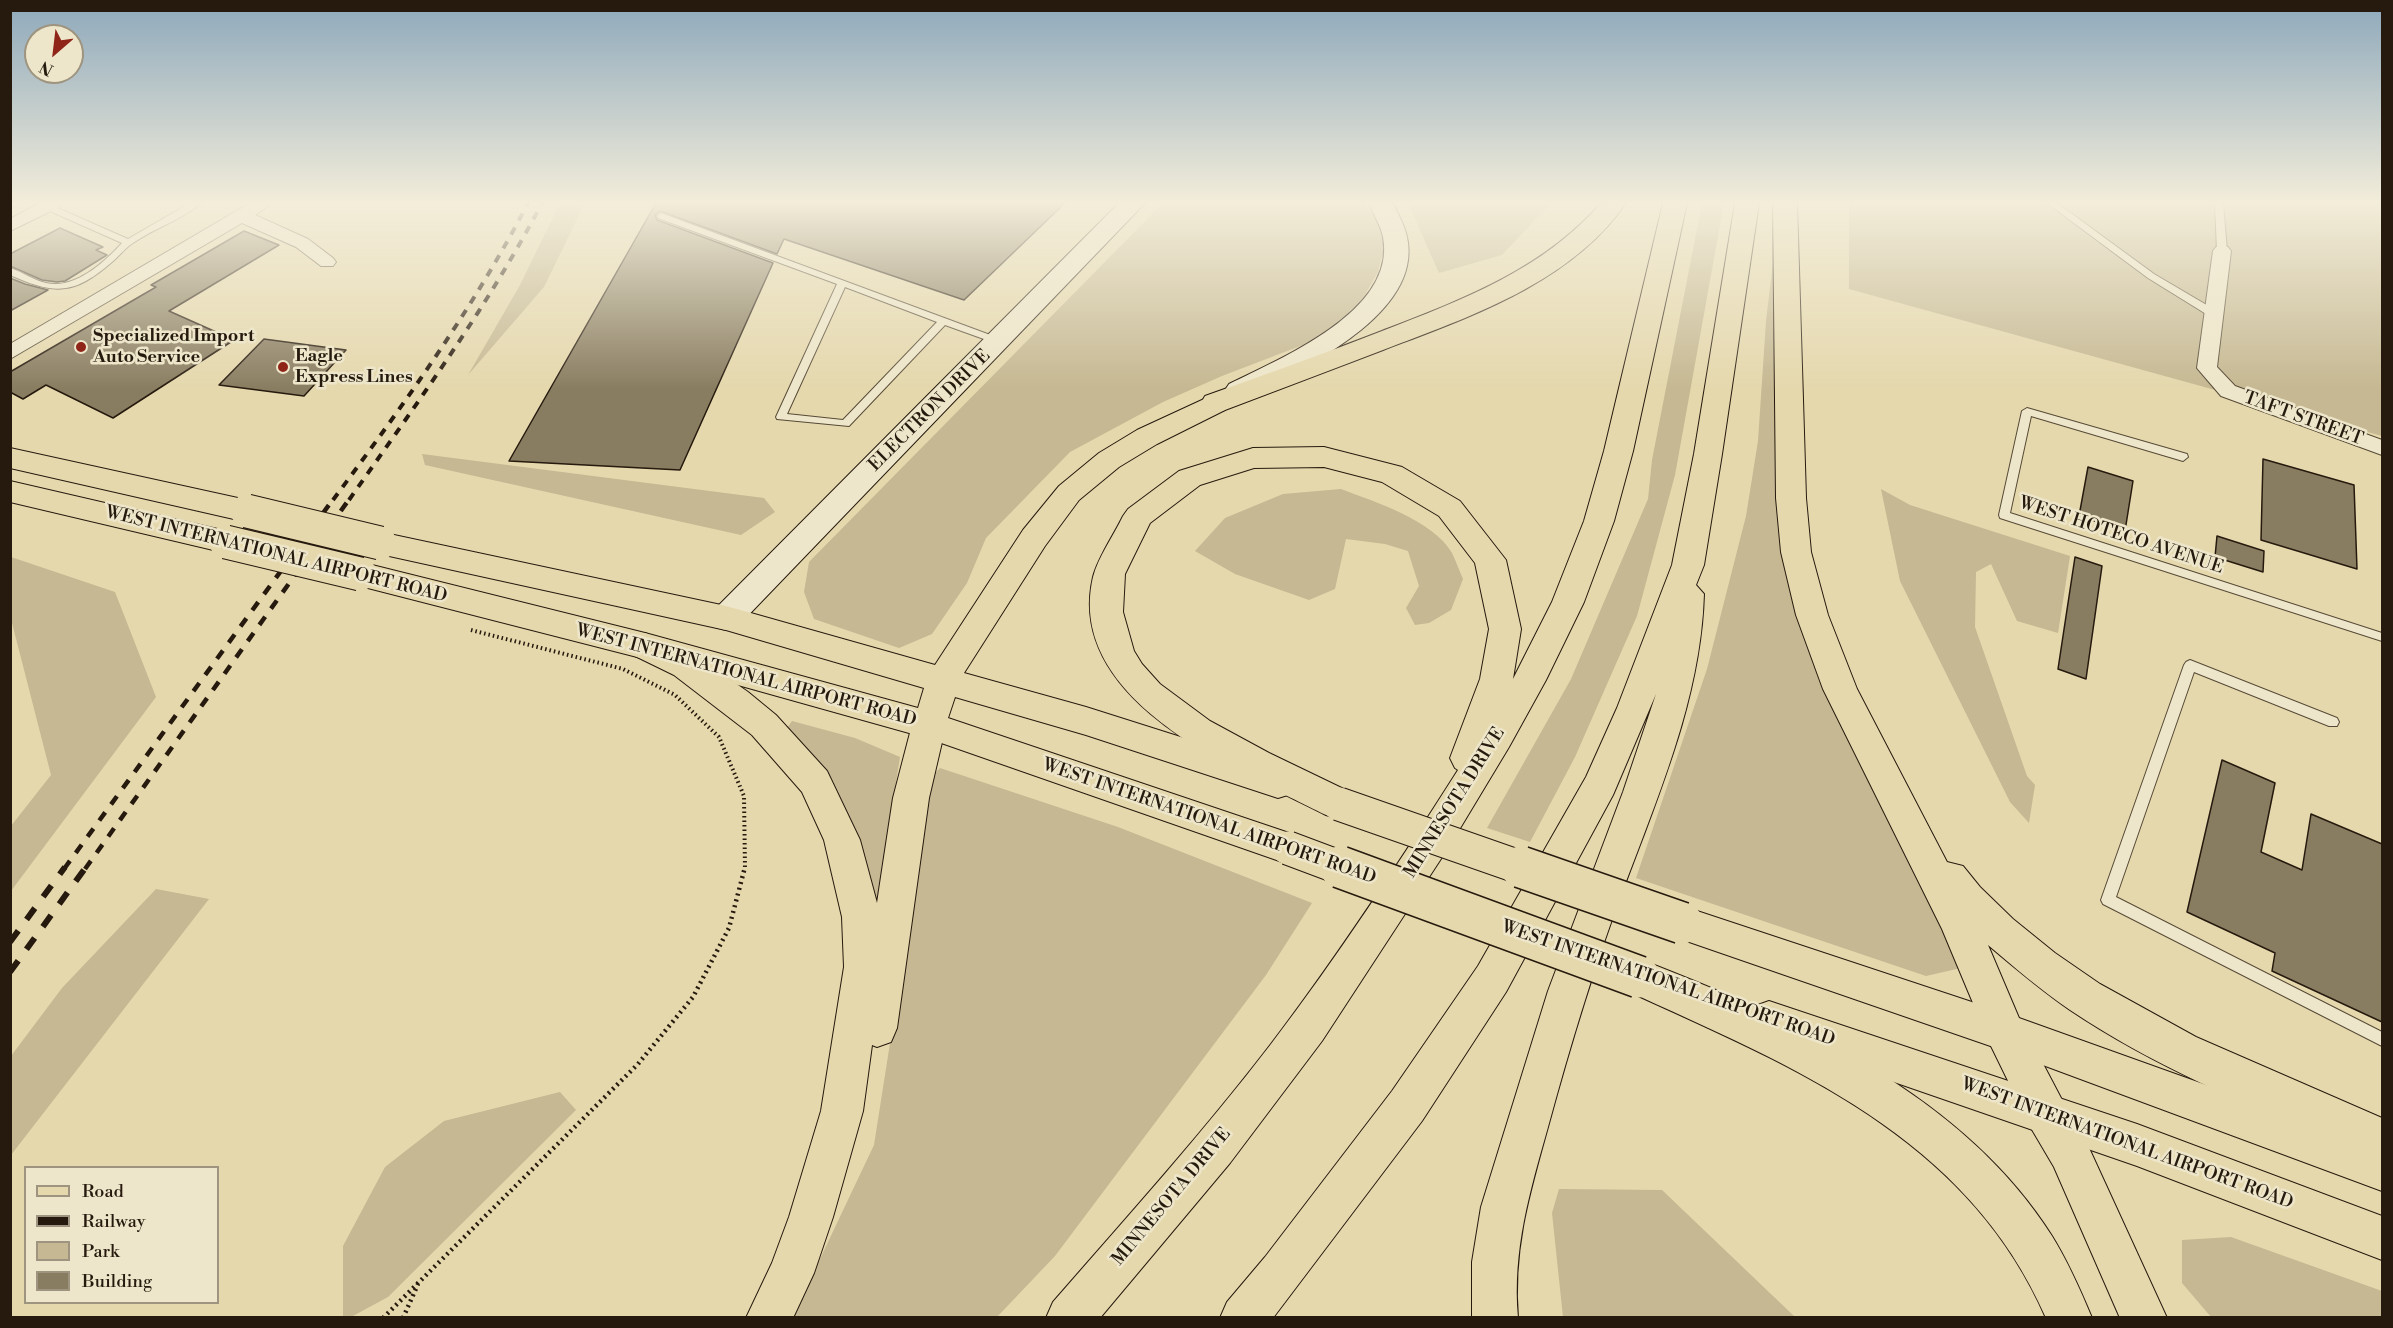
<!DOCTYPE html>
<style>
body{margin:0}
#map{position:relative;width:2393px;height:1328px;overflow:hidden;background:#e5d8ad;font-family:"Libre Bodoni",serif}
canvas{display:block}
.frame{position:absolute;inset:0;border:12px solid #261a0e;pointer-events:none}
.legend{position:absolute;left:24px;top:1166px;width:195px;height:138px;box-sizing:border-box;background:#eee6ca;border:2px solid #9e947f;margin:0;padding:8px 10px;list-style:none;font-size:18px;color:#261a0e}
.legend li{display:flex;align-items:center;gap:12px;height:30px}
.legend b{width:30px;border:2px solid #9e947f}
.north{position:absolute;left:24px;top:24px;width:60px;height:60px;box-sizing:border-box;background:#eee6ca;border:2px solid #9e947f;border-radius:50%;rotate:208deg;font-size:16px;font-weight:700;line-height:24px;text-align:center;color:#261a0e}
.north::after{content:'';display:block;margin:auto;width:21px;height:27px;background:#8f2418;clip-path:polygon(50% 0,100% 100%,50% 72%,0 100%)}
</style>
<div id="map">
<canvas width="2393" height="1328"></canvas>
<div class="frame"></div>
<ul class="legend">
<li><b style="height:8px;background:#e5d8ad"></b>Road</li>
<li><b style="height:8px;background:#261a0e"></b>Railway</li>
<li><b style="height:16px;background:#c5b892"></b>Park</li>
<li><b style="height:16px;background:#897d61"></b>Building</li>
</ul>
<div class="north">N</div>
</div>
<script>
const ctx = document.querySelector('canvas').getContext('2d');
ctx.lineJoin = 'round';
function fill(path, color) { ctx.fillStyle = color; ctx.fill(path, 'evenodd'); }
function trace(path, color, width, dash) { ctx.strokeStyle = color; ctx.lineWidth = width; ctx.lineCap = dash ? 'butt' : 'round'; ctx.setLineDash(dash || []); ctx.stroke(path); }
function label(font, color, halo, rows, align = 'center') {
  ctx.font = font + ' "Libre Bodoni",serif'; ctx.lineWidth = 5; ctx.setLineDash([]); ctx.textBaseline = 'middle'; ctx.strokeStyle = halo; ctx.fillStyle = color; for (const [text, x, y, turn = 0] of rows) {
    ctx.save(); ctx.translate(x, y); ctx.rotate((+turn || 0) * Math.PI / 180); ctx.textAlign = isNaN(turn) ? turn : align; if (halo) ctx.strokeText(text, 0, 0); ctx.fillText(text, 0, 0); ctx.restore();
  }
}
const green = new Path2D(`
 M560,203H585L544,287L468,375L520,285Z
 M1163,203H1364L1377,219L1385,243L1378,272L1348,324L1308,343L1222,376L1163,402L1070,452L986,538L967,583L932,634L899,648L814,619L804,592L809,562Z
 M1408,203H1551L1502,255L1439,273Z
 M1702,203H1724L1675,475L1637,616L1575,757L1530,842L1487,828L1571,679L1648,499L1652,460Z
 M1849,203H2382V436L1849,289Z
 M1777,228L1785,528L1961,968L1926,976L1636,878L1707,669L1746,516L1758,441L1766,321Z
 M422,454L764,498L775,512L741,535L425,465Z
 M1341,489C1375,502 1433,520 1452,553C1456,561 1459,570 1463,579L1451,610L1429,623L1415,625L1406,608L1419,586L1408,551L1385,544L1346,539L1335,589L1309,600L1235,574L1195,551L1225,518L1283,494Z
 M1881,489L1910,505L2070,556L2058,633L2017,621L1991,564L1976,572L1975,627L2027,776L2035,785L2029,823L2010,802L1900,581Z
 M11,557L115,592L156,697L11,891V826L51,775L11,619Z
 M792,721L855,738L900,757L877,900L837,794L787,728Z
 M940,768L1118,827L1312,903L1266,975L1055,1256L997,1317L792,1318L874,1145L932,776Z
 M156,889L209,899L11,1155V1056L62,988Z
 M560,1092L576,1110L388,1297L351,1317H343V1246L385,1167L444,1121Z
 M1559,1189L1662,1190L1795,1317H1563L1552,1213Z
 M2231,1237L2382,1291V1317H2211L2182,1283V1240Z`);
const building = new Path2D(`
 M656,203H1065L964,300L784,239L777,254L660,211L655,215L657,220L773,263L680,470L509,461Z
 M60,228L103,247L96,250L107,255L65,281L57,282L42,280L10,266V254Z
 M244,231L279,245L169,311L234,340L113,418L46,385L23,399L10,392V372L156,287L151,285Z
 M10,278L25,284L48,290L10,311Z
 M264,339L346,350L304,396L219,385Z
 M2263,459L2354,485L2357,569L2261,540Z
 M2088,467L2133,481L2125,531L2079,516Z
 M2217,536L2264,551L2263,572L2215,557Z
 M2075,557L2102,566L2086,679L2058,669Z
 M2222,760L2275,783L2261,852L2302,870L2311,814L2382,844V1022L2272,971L2275,953L2187,912Z`);
const pathFar1 = new Path2D(`
 M471,630L623,669L675,695L719,737L744,796L745,869`);
const path = new Path2D(`
 M383,1318L638,1064L693,997L729,928L745,867
 M403,1318L418,1284`);
const lane = new Path2D(`
 M46,203L128,239L190,203H201C182,220 154,228 133,243C125,248 119,256 112,262C74,295 55,295 10,275V268C23,272 33,280 46,283C74,290 105,262 122,243L43,208V204Z
 M2047,203H2057L2154,274L2210,307L2219,315L2214,318L2211,317L2148,278Z
 M2215,203H2223L2227,251L2222,254L2217,251Z
 M661,213L1001,339L1003,341L1001,343H995L945,325L849,426L777,419L776,417L837,284L658,218L657,216ZM845,287L937,322L843,420L787,414Z
 M2027,408L2187,454L2188,457L2183,461L2031,416L2010,513L2382,633V641L2000,518L1999,515L2022,411Z
 M2190,660L2337,718L2339,722L2337,726H2329L2194,672L2116,897L2382,1032V1046L2103,904L2101,900L2184,665L2186,662Z`);
const street = new Path2D(`
 M40,203H62L59,207L10,231V219Z
 M250,203H272L255,215L308,239L333,258L336,262L333,266H321L296,247L242,223L10,359V344Z
 M2222,246L2228,247L2231,251L2217,367L2235,386L2382,440V455L2221,396L2197,368L2213,251L2216,247Z`);
const secondary = new Path2D(`
 M1119,203H1145L737,627L726,630L715,627L710,618L715,609Z
 M1369,203H1393C1398,214 1405,226 1407,237C1424,314 1302,369 1249,396L1239,399L1229,396L1225,390L1229,384C1281,358 1397,311 1383,237C1381,226 1373,214 1369,203Z`);
const primary = new Path2D(`
 M1215,394L1225,396L1229,403L1225,410L1157,444L1119,467L1079,500L1045,546L964,673L1086,707L1291,772L1296,783L1291,794L1278,798L1086,735L955,697L948,718L1301,837L1306,848L1301,859L1288,864L927,738L645,659L360,586L349,582L344,574L349,566L360,562L645,633L918,708L924,688L726,630L380,554L369,551L365,543L369,535L380,532L726,606L935,665L1023,530L1059,486L1099,453L1137,430Z
 M10,448L247,500L258,503L262,511L258,519L247,522L10,468Z
 M10,481L226,531L237,534L241,542L237,550L226,553L10,502Z
 M1682,906L2005,1013L2382,1148V1191L2005,1051L1669,935L1663,923L1669,911Z
 M1769,1001L2137,1124L2382,1216V1260L2137,1166L1755,1034L1749,1020L1755,1006Z`);
const highway = new Path2D(`
 M1601,203H1626C1571,283 1469,317 1383,350C1331,370 1278,390 1225,410L1215,412L1205,410L1201,403L1205,396C1264,375 1323,354 1382,331C1462,300 1543,270 1601,203Z
 M1663,203H1687L1633,451L1614,521L1584,602L1546,680L1509,747L1450,845L1322,1041L1230,1163L1100,1318H1046L1053,1302C1127,1217 1202,1134 1271,1044C1338,956 1399,863 1458,770L1455,768L1450,758L1480,679L1489,629L1475,563L1439,516L1382,482L1324,467L1254,468L1200,485L1150,523L1125,574L1123,612L1134,651L1142,664L1160,684L1210,721L1269,753L1352,793L1357,804L1352,815L1339,819L1326,815C1240,771 1064,702 1093,577C1098,557 1114,535 1123,516L1128,509L1179,471L1253,448L1324,447L1402,467L1460,501L1506,560L1521,629L1513,679L1552,602L1584,521L1604,451Z
 M1735,203H1759L1722,454L1704,565L1696,585L1704,594C1701,700 1656,800 1620,898C1592,973 1569,1050 1548,1127C1530,1191 1512,1250 1518,1318H1472V1262L1481,1207L1548,991L1623,792L1656,694L1613,795L1506,992L1422,1121L1273,1318H1220L1227,1302L1265,1257L1392,1091L1478,966L1586,777L1617,708L1672,565L1694,454Z
 M1773,203H1797L1806,498L1811,552L1828,615L1857,689L1947,862L1963,866L1980,887L2013,919L2055,953L2100,984L2196,1037L2382,1118V1160C2277,1117 2165,1074 2070,1010C2041,990 2015,968 1988,945L2019,1018L2061,1098L2084,1137L2167,1318H2120L2054,1167L2031,1128L1991,1046L1942,929L1823,689L1796,615L1781,552L1776,498Z
 M645,633L698,657L748,692L776,715L827,771L860,840L877,903L893,798L912,725L917,715L929,711L941,715L946,725L929,798L897,1028L891,1042L877,1047L872,1045L863,1111L833,1217L814,1273L793,1318H746L772,1263L789,1217L821,1111L844,967L842,917L824,840L802,792L752,735L674,675L633,655L629,646L633,637Z
 M1639,959C1791,1018 1962,1093 2052,1236C2068,1262 2080,1289 2092,1318H2046C1967,1136 1792,1066 1625,990L1619,977L1625,964Z`);
const railFar2 = new Path2D(`
 M333,500C404,404 473,309 528,203
 M349,500C417,403 487,308 542,203`);
const railFar1 = new Path2D(`
 M64,869L334,498
 M85,869L350,498`);
const rail = new Path2D(`
 M10,942L65,867
 M10,972L86,867`);
const primaryBridgeFar1 = new Path2D(`
 M247,511L380,543
 M226,542L360,574
 M1339,804L1525,869
 M1288,848L1344,869`);
const primaryBridge = new Path2D(`
 M1340,867L1639,977
 M1521,867L1682,923`);
const markers = [
 [81,347,6,"#8f2418"],
 [283,367,6,"#8f2418"]
];
const poiNames = [
 ["Specialized Import",93,337],
 ["Auto Service",93,358],
 ["Eagle",295,357],
 ["Express Lines",295,378]
];
const streetNames = [
 ["ELECTRON DRIVE",930,411,-45],
 ["TAFT STREET",2303,419,20],
 ["WEST HOTECO AVENUE",2121,536,18],
 ["WEST INTERNATIONAL AIRPORT ROAD",276,555,14],
 ["WEST INTERNATIONAL AIRPORT ROAD",746,676,15],
 ["MINNESOTA DRIVE",1455,803,-58],
 ["WEST INTERNATIONAL AIRPORT ROAD",1209,822,19],
 ["WEST INTERNATIONAL AIRPORT ROAD",1668,984,19],
 ["WEST INTERNATIONAL AIRPORT ROAD",2127,1144,20],
 ["MINNESOTA DRIVE",1172,1197,-50]
];
fill(green, '#c5b892');
fill(building, '#897d61');
trace(building, '#261a0e', 1.5);
trace(lane, '#564a36', 2);
trace(street, '#564a36', 2);
trace(secondary, '#261a0e', 2);
trace(primary, '#261a0e', 2);
trace(highway, '#261a0e', 2);
trace(pathFar1, '#261a0e', 4, [1.5, 3]);
trace(path, '#261a0e', 4.5, [2, 4]);
fill(lane, '#eee6ca');
fill(street, '#eee6ca');
fill(secondary, '#eee6ca');
fill(primary, '#e5d8ad');
fill(highway, '#e5d8ad');
trace(railFar2, '#261a0e', 4, [8, 8]);
trace(railFar1, '#261a0e', 4.5, [10, 10]);
trace(rail, '#261a0e', 6, [14, 14]);
trace(primaryBridgeFar1, '#261a0e', 35, []);
trace(primaryBridge, '#261a0e', 44, []);
trace(primaryBridgeFar1, '#e5d8ad', 33);
trace(primaryBridge, '#e5d8ad', 41);
const sky = ctx.createLinearGradient(0, 0, 0, 389);
sky.addColorStop(0, '#8da8bb');
sky.addColorStop(0.52, '#f3edda');
sky.addColorStop(1, '#f3edda00');
ctx.fillStyle = sky;
ctx.fillRect(0, 0, 2393, 389);
for (const [x, y, r, color] of markers) { const dot = new Path2D(); dot.arc(x, y, r, 0, 2 * Math.PI); ctx.fillStyle = color; ctx.fill(dot); trace(dot, '#eee6ca', 2); }
label('bold 18px', '#261a0e', '#eee6ca', poiNames, 'left');
label('18px', '#261a0e', '#eee6ca', streetNames);
</script>
